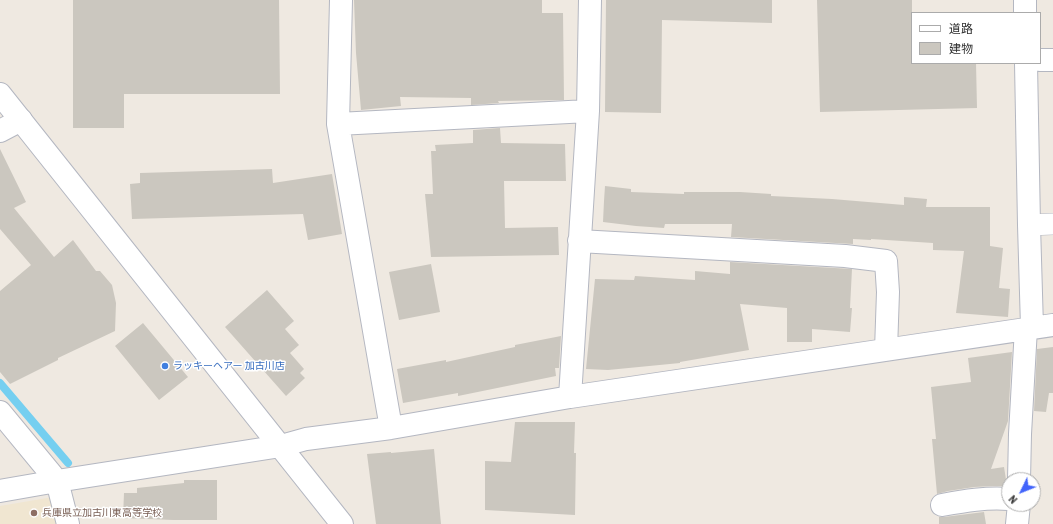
<!DOCTYPE html>
<meta charset="utf-8">
<style>
body{margin:0}
#map{position:relative;width:1053px;height:524px;overflow:hidden;background:#efe9e1;font-family:"Archivo Narrow","Noto Sans JP",sans-serif}
canvas{display:block}
.legend{position:absolute;left:911px;top:12px;width:130px;height:52px;box-sizing:border-box;background:#fff;border:1px solid #ababab;margin:0;padding:5px 7px;list-style:none;font-size:12px;color:#2e2e2e}
.legend li{display:flex;align-items:center;gap:8px;height:20px}
.legend b{width:20px;border:1px solid #ababab}
.north{position:absolute;left:1001px;top:472px;width:40px;height:40px;box-sizing:border-box;background:#fff;border:1px solid #ababab;border-radius:50%;rotate:227deg;font-size:11px;font-weight:700;line-height:16px;text-align:center;color:#2e2e2e}
.north::after{content:'';display:block;margin:auto;width:14px;height:18px;background:#4264fb;clip-path:polygon(50% 0,100% 100%,50% 72%,0 100%)}
</style>
<div id="map">
<canvas width="1053" height="524"></canvas>
<ul class="legend">
<li><b style="height:5px;background:#fff"></b>道路</li>
<li><b style="height:11px;background:#cbc7bf"></b>建物</li>
</ul>
<div class="north">N</div>
</div>
<script>
const ctx = document.querySelector('canvas').getContext('2d');
ctx.lineJoin = 'round';
function fill(path, color) { ctx.fillStyle = color; ctx.fill(path, 'evenodd'); }
function trace(path, color, width, dash) { ctx.strokeStyle = color; ctx.lineWidth = width; ctx.lineCap = dash ? 'butt' : 'round'; ctx.setLineDash(dash || []); ctx.stroke(path); }
function label(font, color, halo, rows, align = 'center') {
  ctx.font = font + ' "Archivo Narrow","Noto Sans JP",sans-serif'; ctx.lineWidth = 3; ctx.setLineDash([]); ctx.textBaseline = 'middle'; ctx.strokeStyle = halo; ctx.fillStyle = color; for (const [text, x, y, turn = 0] of rows) {
    ctx.save(); ctx.translate(x, y); ctx.rotate((+turn || 0) * Math.PI / 180); ctx.textAlign = isNaN(turn) ? turn : align; if (halo) ctx.strokeText(text, 0, 0); ctx.fillText(text, 0, 0); ctx.restore();
  }
}
const education = new Path2D(`
 M59,496L72,524H0V506Z`);
const stream = new Path2D(`
 M0,383L68,463`);
const building = new Path2D(`
 M73,0H279L280,94H124V128H73Z
 M354,0H542V13H563L564,100L498,101L499,103L471,105V98L400,97L401,106L361,110L356,53Z
 M606,0H772V23L662,20L661,113L605,112Z
 M817,0H912V63H976L977,108L820,112Z
 M500,128L501,143L565,144L566,181H504L505,228L558,227L559,255L431,257L425,194H433L431,151H436L435,145L473,143V130Z
 M0,149L26,202L14,208L54,257L73,240L96,271H100L112,285L116,303L115,331L58,358V360L10,384L0,372V291L31,265L0,229Z
 M272,169L273,183L332,174L342,234L308,240L303,214L132,219L130,184L140,183V173Z
 M605,186L631,189V192L684,194V192H740L771,194V196L832,199L904,205V197L927,199L926,207H990V246L1003,248L999,288L1010,289L1008,317L956,313L964,251L933,250V243L871,239V240L853,239V244L731,237L732,224H665L664,228L636,226L603,222L604,201Z
 M730,262L852,269L850,308H852L850,332L812,329V342H787V308L740,304L749,350L680,362V363L608,370L586,369L595,279L634,280L635,276L695,280V271L730,274Z
 M431,264L440,312L399,320L389,272Z
 M267,290L294,321L285,329L299,345L290,353L304,369L300,373L305,378L286,396L225,327Z
 M143,323L188,377L159,400L115,346Z
 M561,336L559,368H555L556,376L458,396V393L403,403L397,369L446,360V362L515,347V345Z
 M1053,347V393H1049L1046,412L1034,411L1037,349Z
 M1012,352L1008,421L991,469L1004,467L1007,486H992L974,487L948,491L937,494L932,439H936L931,387L971,382L968,358Z
 M515,422H575L574,453H576L575,515L485,510V461L511,462Z
 M434,449L441,524H376L367,454L391,452V453Z
 M184,480H217V520H173L123,518L124,493H137V488L184,483Z
 M984,512L986,524H939V517H944Z`);
const pedestrian = new Path2D(`
 M1029,225L1053,224`);
const minor = new Path2D(`
 M341,0L338,124L391,428
 M1025,0V13
 M1040,60H1053
 M1026,63L1029,225L1032,327
 M338,124L588,111
 M0,131L21,120
 M579,241L845,256L886,261L888,292L886,350
 M570,397L588,111L590,0
 M0,412L57,481L68,524
 M1019,480L1020,434L1026,328
 M0,491L57,481L281,446L306,439L391,428L570,397L1053,325
 M942,505C964,501 987,497 1009,499
 M1017,524L1019,504`);
const tertiary = new Path2D(`
 M0,94L342,524`);
const markers = [
 [165,366,4,"#3f7fe0"],
 [34,513,4,"#8d6e63"]
];
const shopNames = [
 ["ラッキーヘアー 加古川店",173,366]
];
const educationNames = [
 ["兵庫県立加古川東高等学校",42,513]
];
fill(education, '#f0e6d1');
trace(stream, '#75cff0', 8);
fill(building, '#cbc7bf');
trace(pedestrian, '#b4b7c1', 22);
trace(minor, '#b4b7c1', 24);
trace(tertiary, '#b4b7c1', 24);
trace(pedestrian, '#fff', 21);
trace(minor, '#fff', 22);
trace(tertiary, '#fff', 22);
for (const [x, y, r, color] of markers) { const dot = new Path2D(); dot.arc(x, y, r, 0, 2 * Math.PI); ctx.fillStyle = color; ctx.fill(dot); trace(dot, '#fff', 1.5); }
label('10px', '#366cbe', '#fff', shopNames, 'left');
label('10px', '#785e54', '#fff', educationNames, 'left');
</script>
